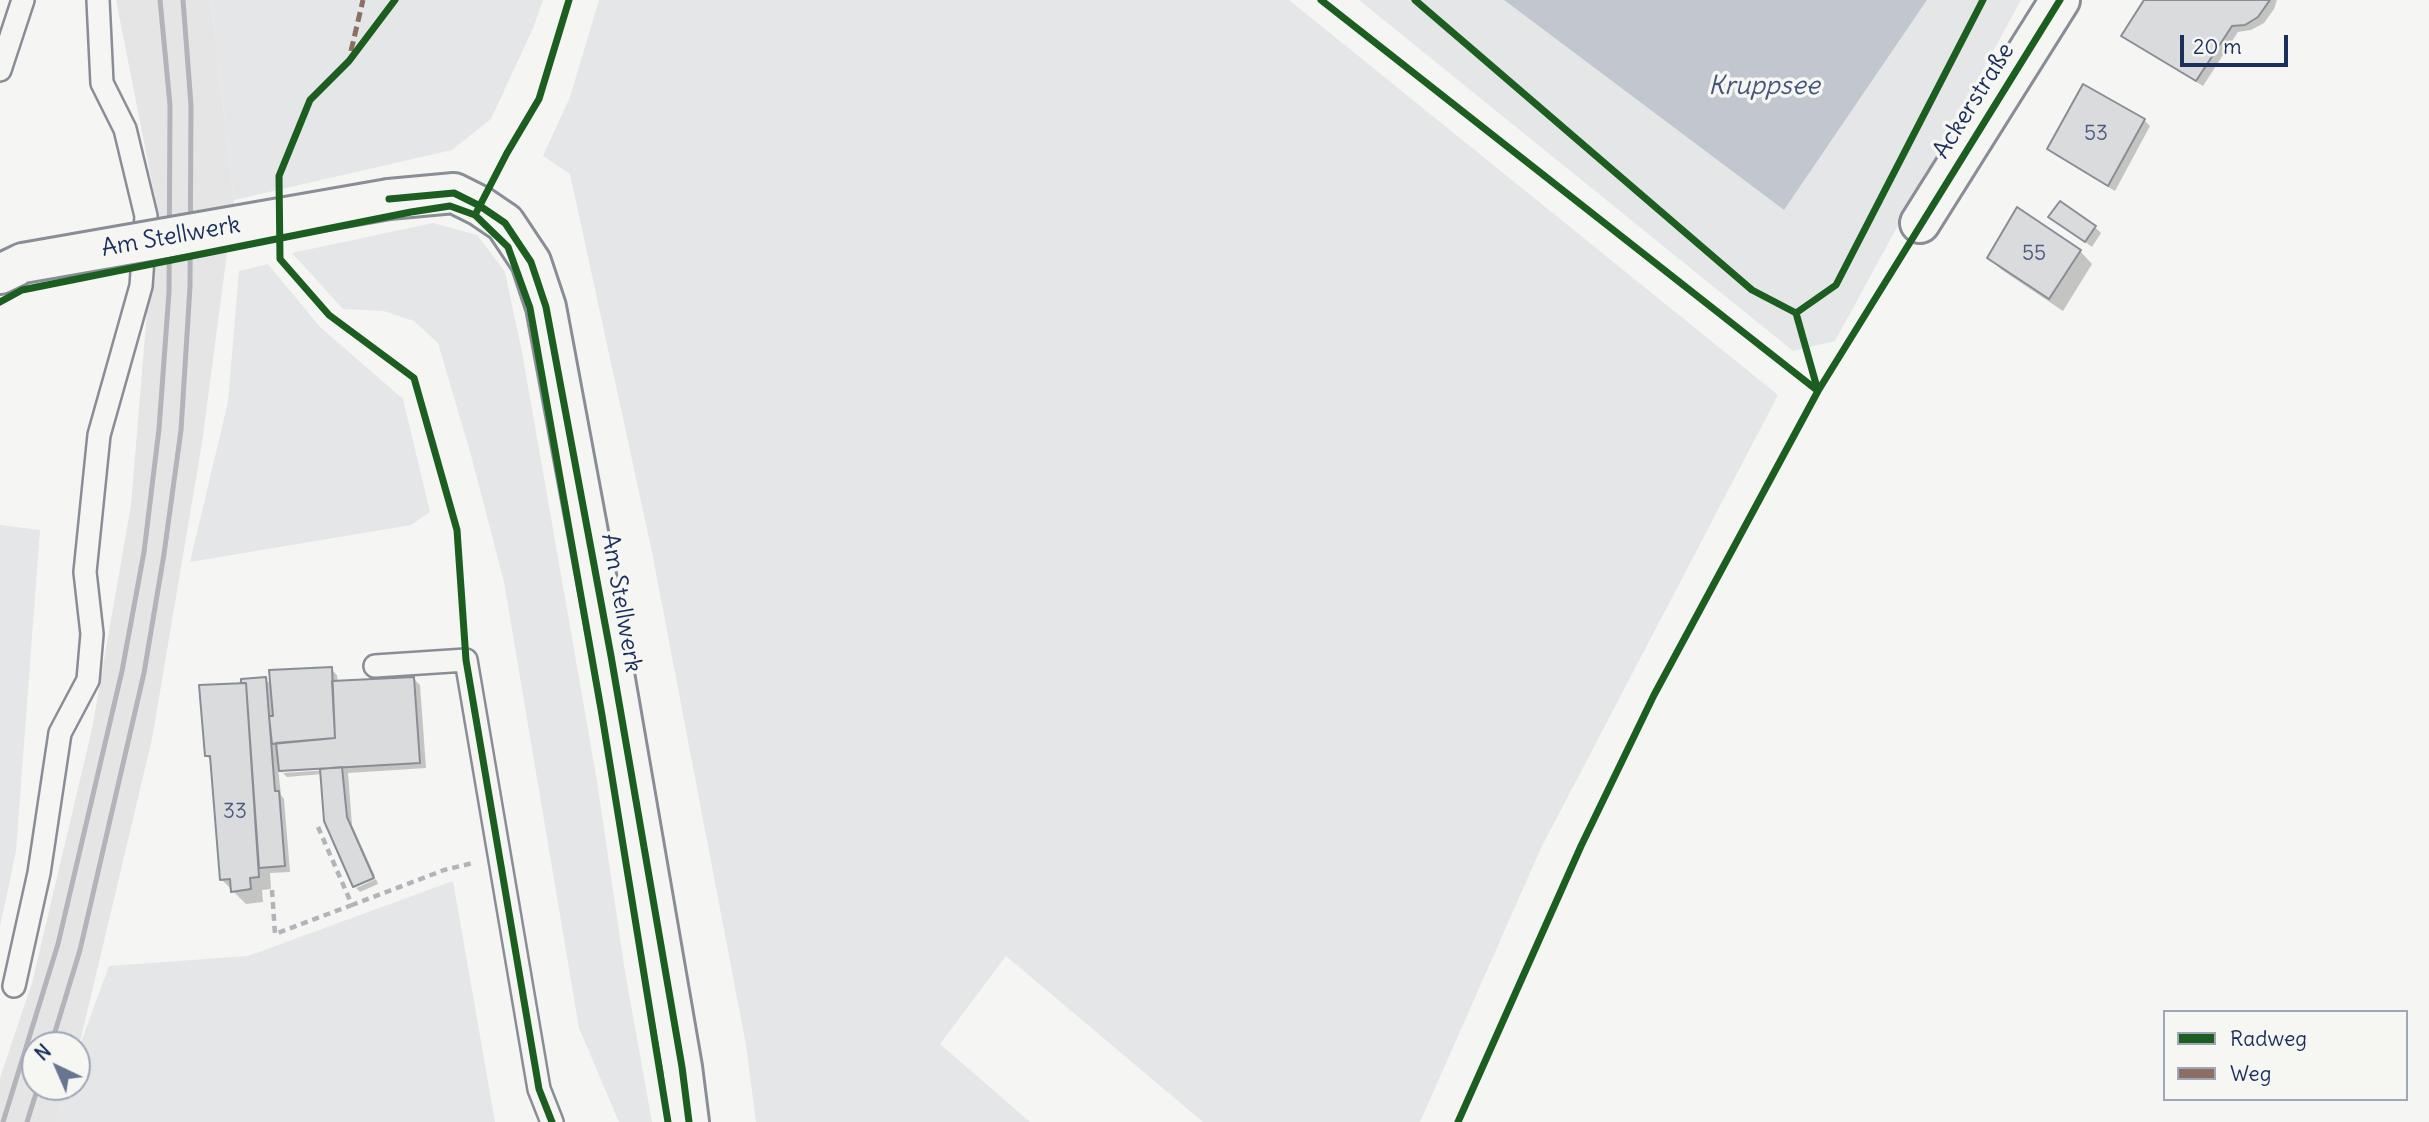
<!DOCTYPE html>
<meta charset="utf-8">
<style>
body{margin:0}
#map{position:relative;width:2429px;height:1122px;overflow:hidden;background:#f5f5f3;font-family:Delius,sans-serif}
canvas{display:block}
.legend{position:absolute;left:2163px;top:1010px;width:245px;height:91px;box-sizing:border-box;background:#f6f6f2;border:2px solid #9ea6b7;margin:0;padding:9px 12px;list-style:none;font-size:21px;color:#1b2f5e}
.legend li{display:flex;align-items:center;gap:14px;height:35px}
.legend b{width:35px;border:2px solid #9ea6b7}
.north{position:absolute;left:21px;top:1031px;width:70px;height:70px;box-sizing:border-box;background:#f6f6f2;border:2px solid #9ea6b7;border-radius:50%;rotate:316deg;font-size:19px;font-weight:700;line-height:28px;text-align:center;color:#1b2f5e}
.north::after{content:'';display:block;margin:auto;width:24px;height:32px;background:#677492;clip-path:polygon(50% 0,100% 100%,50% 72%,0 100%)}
.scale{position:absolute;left:2180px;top:35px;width:108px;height:32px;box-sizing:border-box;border:4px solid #1b2f5e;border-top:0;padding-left:9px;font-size:21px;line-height:24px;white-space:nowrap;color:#1b2f5e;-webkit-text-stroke:5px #f6f6f2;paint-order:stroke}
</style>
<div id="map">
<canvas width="2429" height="1122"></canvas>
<ul class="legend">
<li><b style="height:9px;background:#1b5e20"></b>Radweg</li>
<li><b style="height:9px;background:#8d6e63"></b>Weg</li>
</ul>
<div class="north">N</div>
<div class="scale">20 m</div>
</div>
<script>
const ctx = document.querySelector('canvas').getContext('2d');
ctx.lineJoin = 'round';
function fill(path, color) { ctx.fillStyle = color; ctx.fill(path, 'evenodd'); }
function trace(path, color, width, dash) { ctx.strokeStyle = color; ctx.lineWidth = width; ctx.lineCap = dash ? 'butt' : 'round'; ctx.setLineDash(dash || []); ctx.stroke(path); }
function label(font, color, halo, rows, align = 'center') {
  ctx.font = font + ' Delius,sans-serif'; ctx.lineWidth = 7; ctx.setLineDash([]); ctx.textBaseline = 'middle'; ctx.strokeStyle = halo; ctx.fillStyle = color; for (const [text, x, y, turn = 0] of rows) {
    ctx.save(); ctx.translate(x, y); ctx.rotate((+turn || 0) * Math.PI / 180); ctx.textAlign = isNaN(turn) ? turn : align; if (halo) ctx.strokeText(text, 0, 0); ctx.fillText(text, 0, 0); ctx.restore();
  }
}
const built = new Path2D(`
 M116,0H211L234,200L202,443L152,739L80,1042L77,1053V1045H35V1087H67L56,1122H0V1078L32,983L92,729L131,505L156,203Z`);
const green = new Path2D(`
 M211,0H543L534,26L491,119L452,150L234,200Z
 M599,0H1289L1778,395L1541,848L1420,1122H1203L1006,956L940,1044L1030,1122H756L746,1045L652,552L570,174L543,156L570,97Z
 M1359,0H1504L1784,210L1927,0H2021L1835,341L1793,351Z
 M433,223L477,235L505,272L522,352L597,781L625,972L652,1122H619L579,1028L504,582L471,455L438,343L414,321L384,311L343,309L292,253Z
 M268,264L320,327L403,399L430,512L411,525L190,562L228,402L239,271Z
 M0,525L40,530L16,851L0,927Z
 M453,881L495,1122H56L67,1087H77V1053L109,966L248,956Z`);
const water = new Path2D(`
 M1504,0H1927L1784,210Z`);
const shadow = new Path2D(`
 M2146,0H2277L2274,9L2264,23L2251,30L2238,32L2203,86L2129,41L2123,35Z
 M2084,86L2144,120L2150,126L2115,191L2055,155L2049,149Z
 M2050,217L2095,227L2101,233L2092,247Z
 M2080,251L2092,264L2063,311L2002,270L1989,258Z
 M331,669L337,675L338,682L414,679L420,685L426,768L348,773L352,825L375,876L354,885L322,774L287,777L278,768L281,795L284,799L290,872L270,873L271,889L262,890L263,902L246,904L222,880L212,762L207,756L240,685L237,682L265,679L272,685ZM328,767L329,770L283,773V769Z
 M376,879L378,884L360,892L356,888Z`);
const building = new Path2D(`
 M2144,0H2270L2258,17L2245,25L2232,26L2196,81L2121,36Z
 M2083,84L2145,119L2108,186L2047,149Z
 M2060,201L2096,226L2085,242L2048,217Z
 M2017,207L2081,250L2049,299L1987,258Z
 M332,667L335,738L272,744L269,716H273L269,670Z
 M266,677L275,791H279L285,866L259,868L246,683H241V679Z
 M414,677L420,763L279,771L276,743L335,738L332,681Z
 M246,683L259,877L250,878L251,889L231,892L230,879L220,880L210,756H205L199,685Z
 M342,767L347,817L374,878L353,887L324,821L320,769Z`);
const path = new Path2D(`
 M318,827L352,905L444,870L473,863
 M272,890L275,934L352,905`);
const lane = new Path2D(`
 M0,70L23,0
 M375,666L466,660L539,1089L552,1122
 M14,986L39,873L60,733L88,680L92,634L85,572L99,435L141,286L146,216L125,129L102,83L98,0`);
const street = new Path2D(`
 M1920,223L2060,0`);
const secondary = new Path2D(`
 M389,199L454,193L480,206L505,223L531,262L546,307L611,656L682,1067L689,1122
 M0,274L23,263`);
const rail = new Path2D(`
 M51,1045L80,950L144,673L164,554L181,430L190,287L191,105L183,0
 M3,1122L58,944L122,671L144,552L159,429L169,292L170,105L160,0
 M27,1122L38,1087`);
const secondaryBridge = new Path2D(`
 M23,263L389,199`);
const quiet = new Path2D(`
 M351,51L363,0`);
const cycleway = new Path2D(`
 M395,0L349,61L310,100L279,176L280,259L329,315L414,378L457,530L466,660L539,1089L552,1122
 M1321,0L1818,391
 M1415,0L1752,290L1796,313L1818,391
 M389,199L454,193L480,206L505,223L531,262L546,307L611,656L682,1067L689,1122
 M475,215L507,153L539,99L569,0
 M0,302L22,290L411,212L450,206L475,215L508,247L530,308L602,715L668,1122
 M1796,313L1836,285L1983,0
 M1458,1122L1581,846L1654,695L1818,391L2060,0`);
const numberNames = [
 ["53",2096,134],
 ["55",2034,254],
 ["33",235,812]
];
const streetNames = [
 ["Ackerstraße",1974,101,-58],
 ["Am Stellwerk",171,237,-10],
 ["Am Stellwerk",621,603,80]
];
const waterNames = [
 ["Kruppsee",1764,87]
];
fill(built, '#e5e5e6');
fill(green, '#e4e6e7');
fill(water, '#c1c6cf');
fill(shadow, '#0003');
fill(building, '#dadbdc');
trace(building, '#898d95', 2);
trace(lane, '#898d95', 26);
trace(street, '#898d95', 44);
trace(secondary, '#898d95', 44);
trace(path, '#b2b4b9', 4.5, [7, 5]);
trace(lane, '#f5f5f3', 21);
trace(street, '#f5f5f3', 38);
trace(secondary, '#f5f5f3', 38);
trace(rail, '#b2b4b9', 5);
trace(secondaryBridge, '#898d95', 44, []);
trace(secondaryBridge, '#f5f5f3', 38);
trace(quiet, '#8d6e63', 5, [10, 5]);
trace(cycleway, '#1b5e20', 7);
label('21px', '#4b5a7e', null, numberNames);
label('24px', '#1b2f5e', '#f6f6f2', streetNames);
label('italic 26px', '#46567b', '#f6f6f2', waterNames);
</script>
